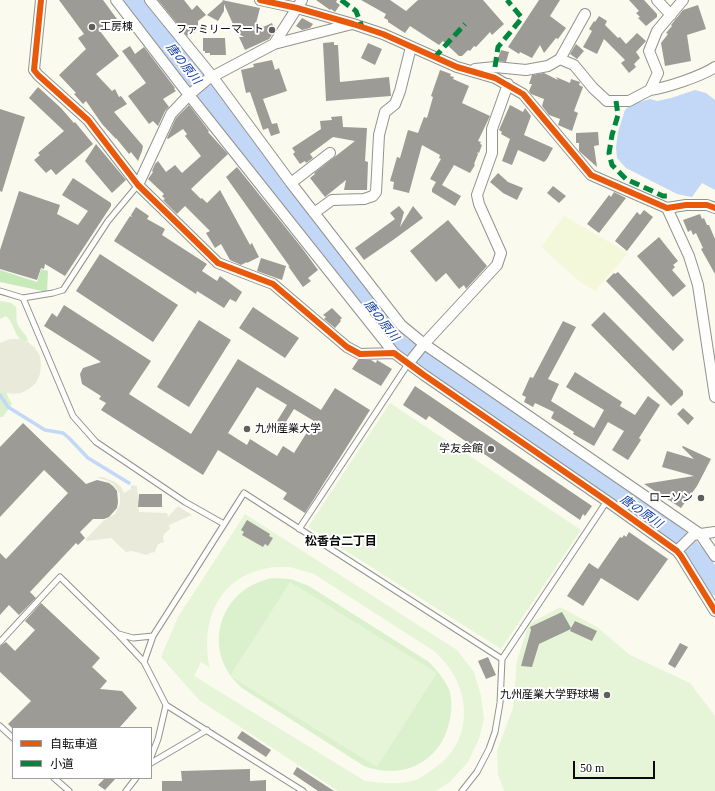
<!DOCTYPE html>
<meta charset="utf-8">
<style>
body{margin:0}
#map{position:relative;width:715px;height:791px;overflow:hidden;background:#fafaef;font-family:"Times New Roman","Noto Sans JP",serif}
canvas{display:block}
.legend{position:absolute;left:12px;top:727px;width:140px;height:52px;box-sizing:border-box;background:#fff;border:1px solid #9d9d9d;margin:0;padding:5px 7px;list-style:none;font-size:12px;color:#0b0b0b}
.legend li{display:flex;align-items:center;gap:8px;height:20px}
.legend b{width:20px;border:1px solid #9d9d9d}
.scale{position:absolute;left:573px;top:761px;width:82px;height:18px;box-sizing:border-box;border:2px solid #0b0b0b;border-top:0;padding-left:5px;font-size:12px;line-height:14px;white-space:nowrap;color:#0b0b0b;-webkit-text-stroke:3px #fff;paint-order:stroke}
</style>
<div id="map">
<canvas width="715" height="791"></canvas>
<ul class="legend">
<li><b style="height:5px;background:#e8590c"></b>自転車道</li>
<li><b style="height:5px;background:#00873e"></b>小道</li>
</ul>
<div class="scale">50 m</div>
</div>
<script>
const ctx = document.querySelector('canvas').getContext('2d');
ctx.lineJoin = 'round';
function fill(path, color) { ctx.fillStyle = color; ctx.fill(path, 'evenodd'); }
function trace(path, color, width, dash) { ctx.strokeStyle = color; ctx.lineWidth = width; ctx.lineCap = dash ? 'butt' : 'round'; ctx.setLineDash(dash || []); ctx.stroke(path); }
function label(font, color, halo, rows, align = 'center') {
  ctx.font = font + ' "Times New Roman","Noto Sans JP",serif'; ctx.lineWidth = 4; ctx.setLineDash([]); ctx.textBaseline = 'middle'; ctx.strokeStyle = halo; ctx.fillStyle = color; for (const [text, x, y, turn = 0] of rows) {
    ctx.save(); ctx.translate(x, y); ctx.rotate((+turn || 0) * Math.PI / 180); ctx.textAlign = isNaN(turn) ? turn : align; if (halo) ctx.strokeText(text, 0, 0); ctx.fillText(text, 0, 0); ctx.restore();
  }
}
const farmland = new Path2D(`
 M564,216L628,253L595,291L579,281L541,247Z`);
const green = new Path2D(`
 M0,301L11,303L16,307C17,312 16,318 17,323C20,330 26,334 28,340L25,342C13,337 16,325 6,316L0,319Z
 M0,355L8,384L7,395L12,404L3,417H0Z
 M273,578L291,579L309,586L429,662C437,670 444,679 449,689C452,698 452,710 450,719C442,761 404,781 364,766L245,690C199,655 217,588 273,578Z`);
const forest = new Path2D(`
 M41,269L48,271L47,292L0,282V270L37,282Z`);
const pitch = new Path2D(`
 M390,403L581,530L501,649L308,527Z
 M245,514L457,650L474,672L481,696L484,719L479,739L468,762L450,782L436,791H338L199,700L161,657L178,617ZM276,567H290L314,574L434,651C472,684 477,741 432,770C427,773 421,778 416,780C400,785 381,783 365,781L194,676L201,662L210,668C199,618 221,572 276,567Z
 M290,582L437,673L377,767L230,676Z
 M560,607L597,627L630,655L690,683L715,716V791H504L498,774L497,751L513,708L517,660L529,624Z`);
const plaza = new Path2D(`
 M10,339H19L28,342L35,348L40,356L41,365L40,374L36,383L29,389L21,393L12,394L0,390V343Z
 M96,477H103L115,482L121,487L124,493L131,489V485L137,486L139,512L167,513L168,517L178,506L192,515L169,525L170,529L164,534L163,538L164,542L158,544L155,552L150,553L147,555L132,551L126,552L111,538L87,541L85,540L103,521L115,514L120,504V494L113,484L108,481Z`);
const water = new Path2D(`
 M695,90L706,93L715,100V190L702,183L692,197L677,194L626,168L617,158L616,148L618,132L625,110L630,105L650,99L657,101L671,98Z`);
const stream = new Path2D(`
 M0,395L8,407L45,430L63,433L69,438L88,458L129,483`);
const river = new Path2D(`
 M134,0L399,345L672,533L689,548L704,566L715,585`);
const building = new Path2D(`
 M59,0H103L117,19L100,31L119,56L96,74L112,91L115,89L119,97L121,96L127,104L114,112L143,146L142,151L138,161L131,152L129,154L116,138V139L102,124L86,101L83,104L74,94L76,93L59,75L86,49L78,38L84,34Z
 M158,0H184L192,10L197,5L206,15L198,21V29L193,34L191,32L187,36Z
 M222,0L260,8L254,31L272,23L275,30L269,39L245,50L239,37H244L237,33L224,4V11L218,21L207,15L223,1Z
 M316,0H337L336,2L340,5L335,12L331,9L330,10Z
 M361,0H390L406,11L418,0H483L504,24L492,35L490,32L476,47L474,46L470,51L468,50L462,56H459L443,41L439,45L410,26L405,33L388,22V20L384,18L386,14Z
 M539,0H560L550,16L566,28L558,39L556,38L544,53L540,45L532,58L520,52L519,54L508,47Z
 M629,0H644L657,14V17L646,26L638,18L640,17L636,13L639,11Z
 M698,5L706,29L687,35L691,61L665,66L661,43L668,34L666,33L672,26L671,25L683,10Z
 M599,16L607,21L605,25L618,38L620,37L626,44L637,33L646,41L636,52L640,58L634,64L636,67L629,73L621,63L625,60L604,39L597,54L583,47L592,31L589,29L594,21L595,22Z
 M302,18L313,24L310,28L302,30L296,26Z
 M203,38H225L226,55H210V53H205V51H203Z
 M334,42V45H338L340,82L389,77L391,96L326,101L323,43Z
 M368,43L382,49L375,65L361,58Z
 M576,44L584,51L577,59L570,54Z
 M130,46L135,54L144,47L175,88L174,89L176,91L163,99L169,107L165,111L158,126L153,121L149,124L128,96L146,83L122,51Z
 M501,50L509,52L506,62L497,61Z
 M272,60L275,70L279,68L287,91L263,99L272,124L277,123L280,133L271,136L268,128L263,130L250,92L246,93L241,70L254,67L253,64Z
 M440,70L451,74L450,76L454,77L453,79L469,86L462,103L490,116L478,141L481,142L480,144L482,145L479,153L477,152L478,154L474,164L475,165L470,173L454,165L442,185L461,196L455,206L432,192V189L436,182L430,179L441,159L439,158L440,155L422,145L409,193L393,189L394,182L390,181L397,157L400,158L408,130L418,133L424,117L427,118L433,97L431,96Z
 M544,73L558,80L556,77L570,83L571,79L580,82L579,85L583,87L574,111L578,113L572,131L558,125L560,119L549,115L542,106L544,99L531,94L529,91L532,84H529L532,75Z
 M38,87L61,108L74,123L75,122L93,144L56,175L51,169L46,173L34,160L40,155L38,153L64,131L29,98Z
 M189,105L209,131L208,132L228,154L191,189L201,199L202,198L207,203L220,190L250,245L252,243L259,257L247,263V262L241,265L230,260L221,244L215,248L206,233L210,231L185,206L177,214L163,200L165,199L162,196L164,194L148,179L153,172L152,171L155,164L158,161L166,172L175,165L182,173L201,156L185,136L187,134L183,129L168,139L167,138L176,118Z
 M510,105L523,112L525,108L531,116L524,135L553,148L547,159L544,162L518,150L512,165L502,161L510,139L501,134L502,132L499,130Z
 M0,109L25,117L2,192L0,191Z
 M342,116L343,127L367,128L365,161L368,162L367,190H344L346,180L325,197L310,178L315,174L314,173L355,141L333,137L310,154L313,158L306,163L305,161L300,164L293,154L295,152L292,148L321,129L320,121L332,120L331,117Z
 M598,132L599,145L594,146L597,167L579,151V143H576V133Z
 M96,144L126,180L112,193L85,161Z
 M237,167L302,248L318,270L308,278L311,281L303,287L288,266L290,267L226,177Z
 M498,173L508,182L523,188L517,200L503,193L490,182Z
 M73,178L111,203V206L65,276L45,264L44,269L41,268L37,280L0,269V250L19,191L60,205L57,214L78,225L88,211L62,195Z
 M553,186L566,196L559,203L547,193Z
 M614,192L626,198L599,233L587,224L609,195L611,197Z
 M399,206L404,212L400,227L413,206L423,218L393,240L364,260L355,248L395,219L390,213Z
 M136,207L149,216L147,219L165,229L162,235L207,264L202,271L217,281L220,276L242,292L236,302L230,299L224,308L197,291L196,294L114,241L130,216L132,217L131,215Z
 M644,210L653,217L627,251L615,241L637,212L640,215Z
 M700,214L702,219L704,218L707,225H709L715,239V274L701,249L703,248L696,233L693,235L691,230L688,232L683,220Z
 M448,220L487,266L466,289L464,285L459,289L446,273L436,282L410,251Z
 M659,237L678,261L673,265L675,267L672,270L686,286L673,297L637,256Z
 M100,254L178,305L153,342L76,291Z
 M261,258L286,266L282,280L257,271Z
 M618,272L684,340L673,351L606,281L614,273L615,274Z
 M64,305L151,361L129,394L191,434L238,359L321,410L335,388L370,410L305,513L283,499L287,493L218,450L203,475L101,410L106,403L99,399L101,396L82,384L80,374L83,368L101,362L44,326L52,313L57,317ZM257,387L287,405L277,421L284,425L294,409L314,421L294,453L283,446L277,456L250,439L247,445L228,433Z
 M253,307L299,338L285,358L239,328Z
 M332,308L342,318L340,320L341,321L335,328L324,319L326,317L323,315Z
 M604,312L683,391V395L671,406L591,325Z
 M199,320L231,340L189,407L157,387Z
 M563,321L576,327L548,379L559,384L551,401L594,428L604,410L566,387L575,372L622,402L620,406L635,415L648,396L660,405L639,438L641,440L628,460L612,450L624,431L608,422L594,446L573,434L574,432L551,418L554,412L535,403L533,407L524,402L526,397L522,395L530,377L533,378Z
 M358,360H371L376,363L377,360L392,369L381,386L352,369Z
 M415,386L592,506L585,516L583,514L580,520L429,416L426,420L403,405Z
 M683,408L694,418L688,425L677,414Z
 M23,423L86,484L97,480L109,483L113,486L117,491L118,502L117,508L109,517L104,519H93L80,532L85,538L78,545L76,543L30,592L36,598L19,615L9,605L0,615V553L6,559L68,493L44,470L0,517V447Z
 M683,446L711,459L697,486L681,508L644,484L694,476L662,467L667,451L694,459L682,447Z
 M139,494H162V507H138Z
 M247,520L270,534L269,536L273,538L268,546L265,544L263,547L242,535L244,532L241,530Z
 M629,532L668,559L638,601L601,578L583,606L567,596L589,563L598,569L620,537L622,538L624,535L626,537Z
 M41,603L100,658L92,667L107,681L100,689L122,691L137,708L119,728H12L8,724L31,701L0,672V646L6,642L15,651L35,630L25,621Z
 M562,612L571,628L575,621L597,631L592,641L570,631L571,629L539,644L532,667L521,666L531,630L530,627Z
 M680,643L688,647L675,668L668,664Z
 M488,657L496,675L486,679L478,661Z
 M242,731L271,750L266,757L237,738Z
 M297,767L334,791H318L293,774Z
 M250,769V781L266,780V791H162V781H182L181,771Z
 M105,778H116L105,790L98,785Z`);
const service = new Path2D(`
 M0,291L23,298L53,293L63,290L108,221L138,185
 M23,298L73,416L96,442L185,502L224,524
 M299,529L408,364
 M119,634L133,638L153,636
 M0,642L60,577L118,634L144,662
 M0,726L13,738
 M151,757L158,739L166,705
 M151,763L207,730
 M54,778L69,791
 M126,791L136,778
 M303,791L166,705L144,662L153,636L244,493L502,659
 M462,791L477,772L489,749L495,732L500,703L502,659L607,501`);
const minor = new Path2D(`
 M41,0L34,70L38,75L88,120L138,185L218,263L273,284L347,347L360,354L394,353L424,375L607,501L677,551L681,556L715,611
 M116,0L189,95L394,353
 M150,0L212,76L291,183L401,325L424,344L700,534L715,556
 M260,0L297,8L353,24L383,34L457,67L495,78L523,94L591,175L667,208L686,205H707L715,208
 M657,0L671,15
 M274,44L302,0
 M560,59L574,65L593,88L607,101H629L650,90L658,73L649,51L657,31L683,0
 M475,69L495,67L526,70L548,66L560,59L585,14
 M650,90C666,88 702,76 715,67
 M291,183L330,153
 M138,185L171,114L189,95L208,79L274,44L352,24
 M667,208L689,256L698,285L715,397
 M314,213L332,200L364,199L373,196L376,192L379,135L385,112L395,104L400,91L411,47
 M408,364L424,344L497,265L501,253L479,204L477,195L492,153V129L508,84
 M677,551L693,535L715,532`);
const quiet = new Path2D(`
 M341,0L356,11L362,27
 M434,58L465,24
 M495,67L498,47L522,18L507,0
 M616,101L618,115L612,135L609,153L612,165L626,179L663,196H669`);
const cycleway = new Path2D(`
 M41,0L34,70L38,75L88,120L138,185L218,263L273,284L347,347L360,354L394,353L424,375L607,501L677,551L681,556L715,611
 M260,0L297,8L353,24L383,34L457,67L495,78L523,94L591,175L667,208L686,205H707L715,208`);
const markers = [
 [92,27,4,"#5f5f5b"],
 [272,30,4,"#5f5f5b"],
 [247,429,4,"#5f5f5b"],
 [491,449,4,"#5f5f5b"],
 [701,498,4,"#5f5f5b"],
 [607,695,4,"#5f5f5b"]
];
const poiNames = [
 ["工房棟",100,27,"left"],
 ["ファミリーマート",264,30],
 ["九州産業大学",255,429,"left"],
 ["学友会館",483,449],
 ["ローソン",693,498],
 ["九州産業大学野球場",599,695]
];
const waterNames = [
 ["唐の原川",183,64,52],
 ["唐の原川",381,321,52],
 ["唐の原川",641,512,35]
];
const neighbourhoodNames = [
 ["松香台二丁目",341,542]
];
fill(farmland, '#f3f8da');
fill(green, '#dbf1cd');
fill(forest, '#c8eabb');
fill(pitch, '#e6f5d7');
fill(plaza, '#eaeada');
fill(water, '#c3d7f6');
trace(stream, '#c3d7f6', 3.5);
trace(river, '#c3d7f6', 20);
fill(building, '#9c9b95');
trace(service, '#93938e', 7);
trace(minor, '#93938e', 12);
trace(service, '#fefefd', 5);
trace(minor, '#fefefd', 10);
trace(quiet, '#00873e', 5, [10, 5]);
trace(cycleway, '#e8590c', 6);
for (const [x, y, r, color] of markers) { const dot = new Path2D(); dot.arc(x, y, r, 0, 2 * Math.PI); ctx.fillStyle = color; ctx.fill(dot); trace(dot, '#fff', 1.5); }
label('11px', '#0b0b0b', '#fff', poiNames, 'right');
label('italic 12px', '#103da1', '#fff', waterNames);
label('bold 12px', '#0b0b0b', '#fff', neighbourhoodNames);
</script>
